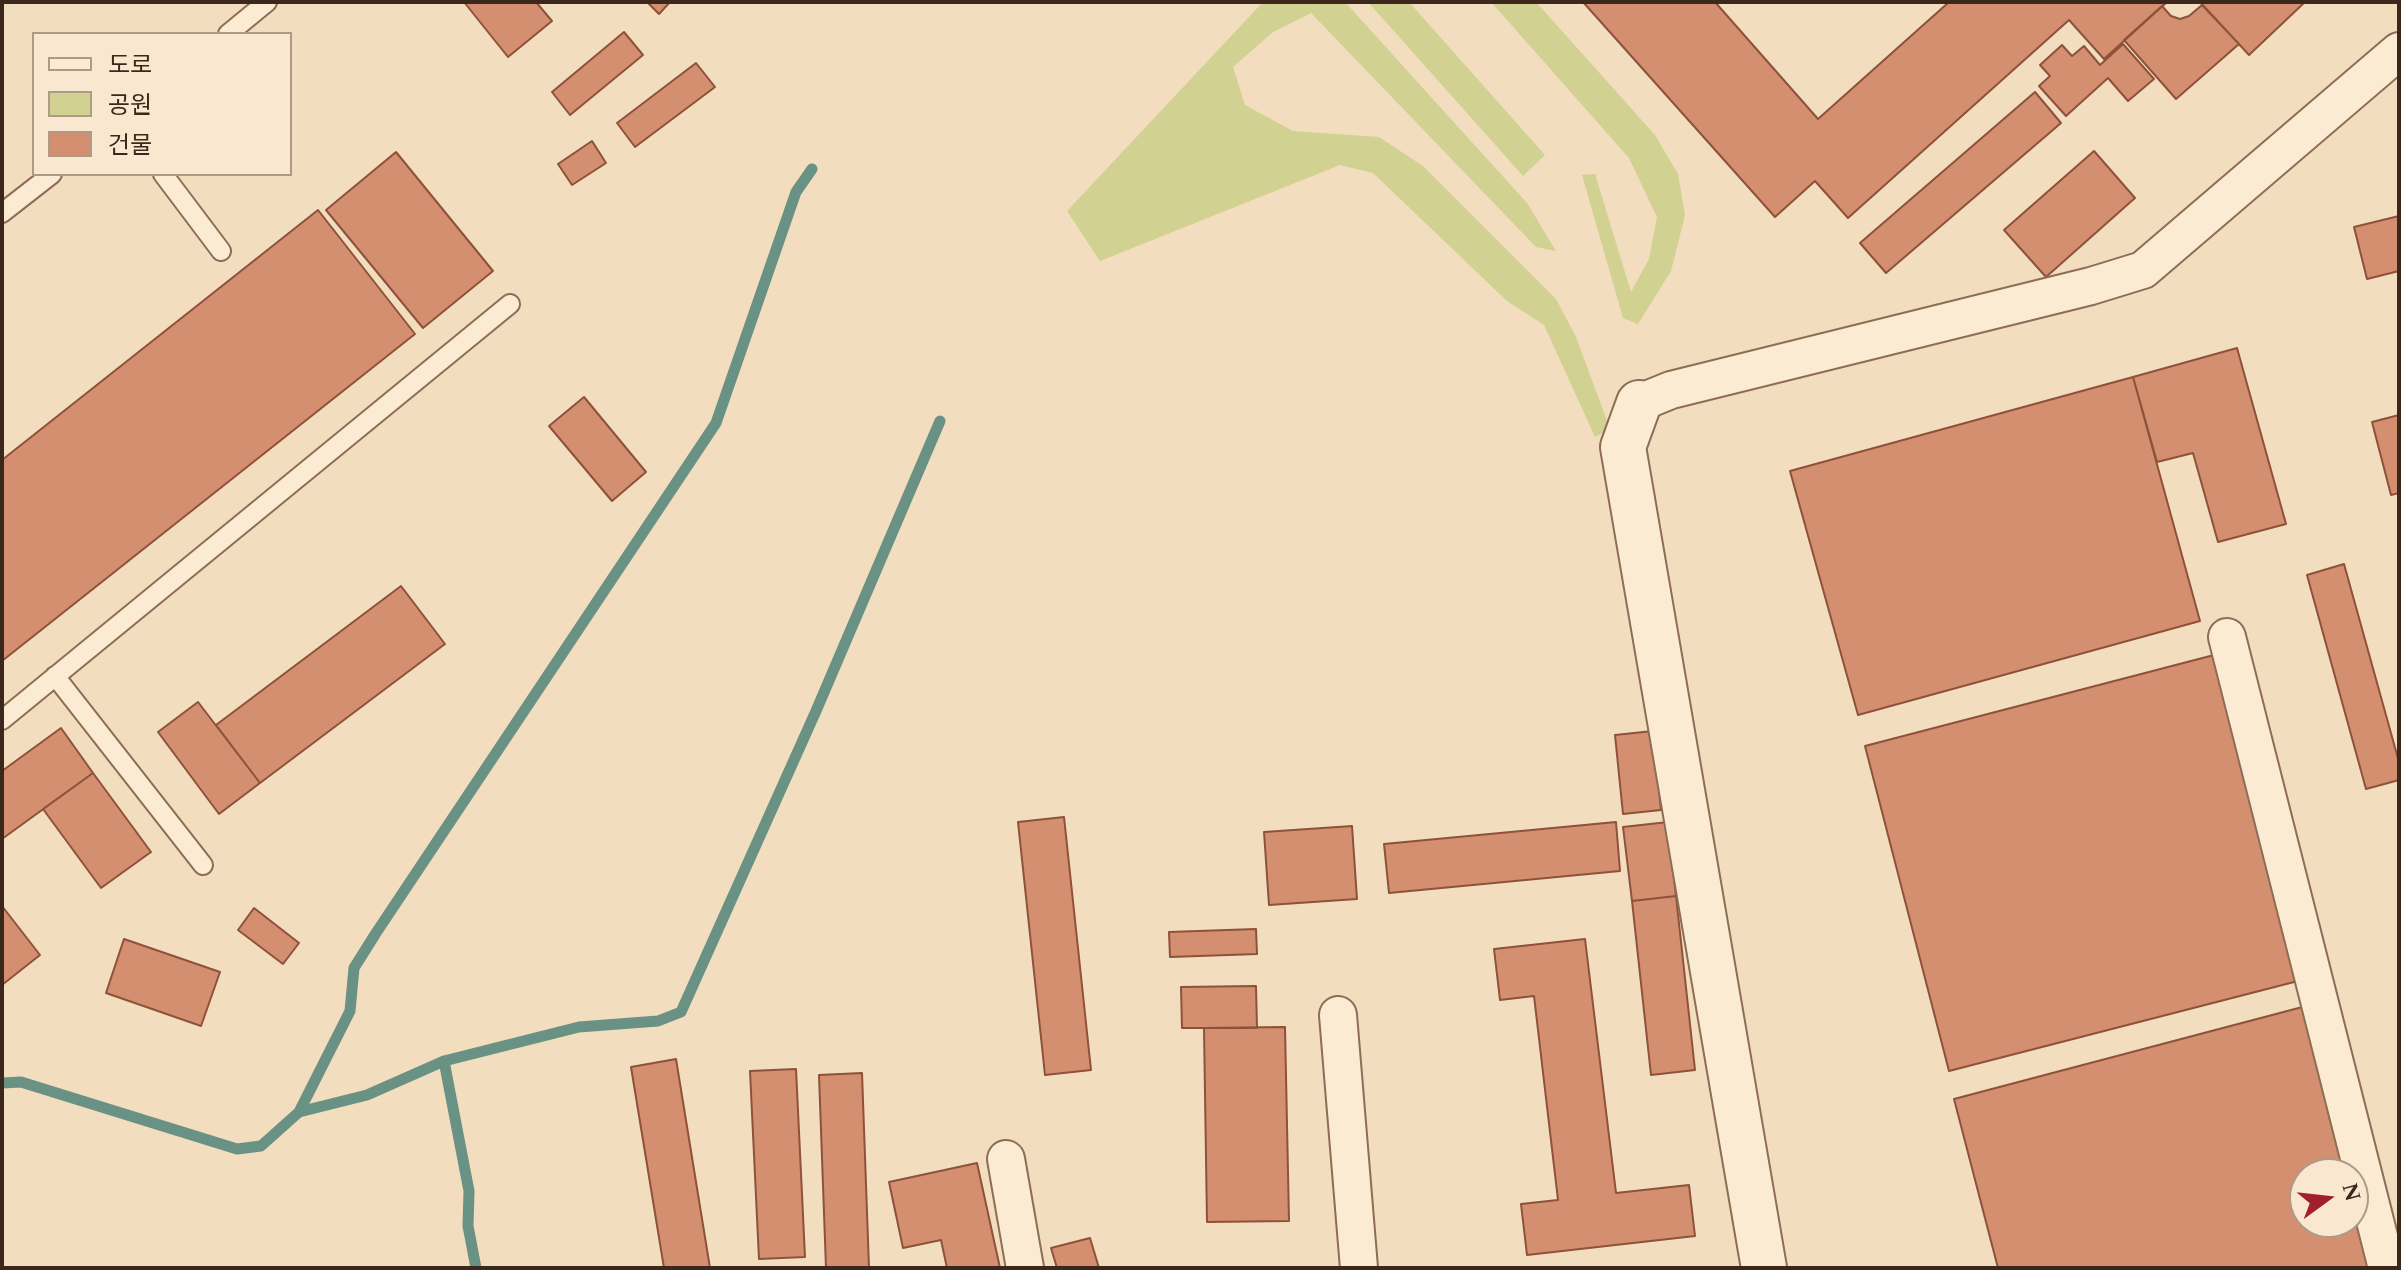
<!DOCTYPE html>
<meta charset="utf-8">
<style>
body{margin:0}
#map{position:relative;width:2401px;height:1270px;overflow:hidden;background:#f2ddbf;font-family:Spectral,"Noto Sans KR",serif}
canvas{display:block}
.frame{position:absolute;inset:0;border:4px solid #3b271b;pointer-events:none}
.legend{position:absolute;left:32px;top:32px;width:260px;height:144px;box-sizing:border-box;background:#f9e8cf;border:2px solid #ad9b87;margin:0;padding:10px 14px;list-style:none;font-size:24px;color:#3b271b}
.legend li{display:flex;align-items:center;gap:16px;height:40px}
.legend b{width:40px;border:2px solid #ad9b87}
.north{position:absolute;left:2289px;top:1158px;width:80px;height:80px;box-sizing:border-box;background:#f9e8cf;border:2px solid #ad9b87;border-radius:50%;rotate:75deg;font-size:22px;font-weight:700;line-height:32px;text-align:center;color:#3b271b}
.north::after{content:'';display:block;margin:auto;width:28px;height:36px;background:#a21f2e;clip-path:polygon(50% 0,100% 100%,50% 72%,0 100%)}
</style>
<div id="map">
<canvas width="2401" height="1270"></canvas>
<div class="frame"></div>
<ul class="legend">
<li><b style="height:10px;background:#fcebd3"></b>도로</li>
<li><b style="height:22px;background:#d1d192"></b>공원</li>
<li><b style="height:22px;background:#d48f71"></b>건물</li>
</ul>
<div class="north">N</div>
</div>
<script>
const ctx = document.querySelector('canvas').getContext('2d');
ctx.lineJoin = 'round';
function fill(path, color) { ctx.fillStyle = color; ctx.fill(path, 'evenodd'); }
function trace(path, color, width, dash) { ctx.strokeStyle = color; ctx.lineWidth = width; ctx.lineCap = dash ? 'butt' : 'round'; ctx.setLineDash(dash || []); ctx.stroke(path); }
const green = new Path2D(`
 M1263,2H1345L1527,203L1556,251L1536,247L1311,13L1273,32L1233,67L1245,105L1293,131L1379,137L1423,166L1556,299L1576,337L1610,429L1595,437L1544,325L1507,301L1373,173L1340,165L1100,261L1067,211Z
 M1368,2H1409L1545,155L1523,176Z
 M1491,2H1536L1655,135L1678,174L1685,215L1671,271L1638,324L1623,318L1582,175L1595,174L1631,292L1649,259L1657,217L1629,158Z`);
const stream = new Path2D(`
 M444,1061L469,1191L468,1226L476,1268
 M2,1083L21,1082L237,1149L261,1146L299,1112L350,1011L354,968L376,933L716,423L796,192L812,169
 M299,1112L367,1095L444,1061L579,1027L658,1021L681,1012L816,711L940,421`);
const building = new Path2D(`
 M464,2H536L552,21L508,57Z
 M647,2H670L659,14Z
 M1583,2H1715L1818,119L1949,2H2167L2104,59L2069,20L1848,218L1815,181L1775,217Z
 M2200,2H2305L2249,55Z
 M2202,5L2239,44L2176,99L2124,40L2162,6L2171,16L2180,19L2189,16Z
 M624,32L643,55L570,115L552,92Z
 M2123,44L2154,79L2128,101L2108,78L2066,116L2039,86L2050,76L2040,65L2062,45L2072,56L2084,46L2100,65Z
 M696,63L715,87L635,147L617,123Z
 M2035,92L2061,123L1886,273L1860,243Z
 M592,141L606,163L572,185L558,164Z
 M2094,151L2135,198L2046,277L2004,230Z
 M396,152L493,271L423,328L326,210Z
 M318,210L415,334L2,661V460Z
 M2399,216V271L2367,279L2354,227Z
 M2237,348L2286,524L2218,542L2193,453L2157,462L2133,377Z
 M2133,377L2200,621L1858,715L1790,471Z
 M584,397L646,472L612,501L549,426Z
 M2399,415V493L2391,495L2372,422Z
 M2344,564L2399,762V780L2366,789L2307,575Z
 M401,586L445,644L260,783L216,725Z
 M2214,655L2298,981L1949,1071L1865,746Z
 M198,702L260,783L219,814L158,732Z
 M61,728L93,773L2,839V771Z
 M1653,731L1661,810L1623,814L1615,735Z
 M93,773L151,852L101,888L43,809Z
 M1064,817L1091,1070L1045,1075L1018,822Z
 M1616,822L1620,871L1389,893L1384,844Z
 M1668,822L1676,896L1632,901L1623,827Z
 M1352,826L1357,899L1269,905L1264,832Z
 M1676,896L1695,1070L1651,1075L1632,901Z
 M2,906L40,955L2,985Z
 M254,908L299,943L283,964L238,930Z
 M1256,929L1257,954L1170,957L1169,932Z
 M124,939L220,972L201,1026L106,993Z
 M1585,939L1616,1193L1689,1185L1695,1236L1527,1255L1521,1204L1558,1200L1534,996L1500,1000L1494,949Z
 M1256,986L1257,1028H1182L1181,987Z
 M2310,1005L2379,1268H1998L1954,1099ZM2305,1174H2353V1222H2305Z
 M1285,1027L1289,1221L1207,1222L1204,1028Z
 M676,1059L710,1268H664L631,1067Z
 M796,1069L805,1257L759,1259L750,1071Z
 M862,1073L869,1268H826L819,1075Z
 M977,1163L1000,1268H947L941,1240L903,1248L889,1182Z
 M1090,1238L1099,1268H1057L1051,1248Z`);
const service = new Path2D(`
 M228,34L267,2
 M163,174L221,251
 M2,213L52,174
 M55,676L203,865
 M2,720L510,304`);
const minor = new Path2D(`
 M1639,403L1671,390L2091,286L2143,270L2399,51
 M2227,637L2387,1268
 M1338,1015L1359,1268
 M1006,1159L1025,1268`);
const tertiary = new Path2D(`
 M1639,403L1623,447L1764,1268`);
fill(green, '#d1d192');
trace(stream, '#699284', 11);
fill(building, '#d48f71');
trace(building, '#8e5139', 2);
trace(service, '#8d6d55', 22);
trace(minor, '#8d6d55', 40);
trace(tertiary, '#8d6d55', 48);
trace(service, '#fcebd3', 18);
trace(minor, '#fcebd3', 36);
trace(tertiary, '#fcebd3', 44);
</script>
